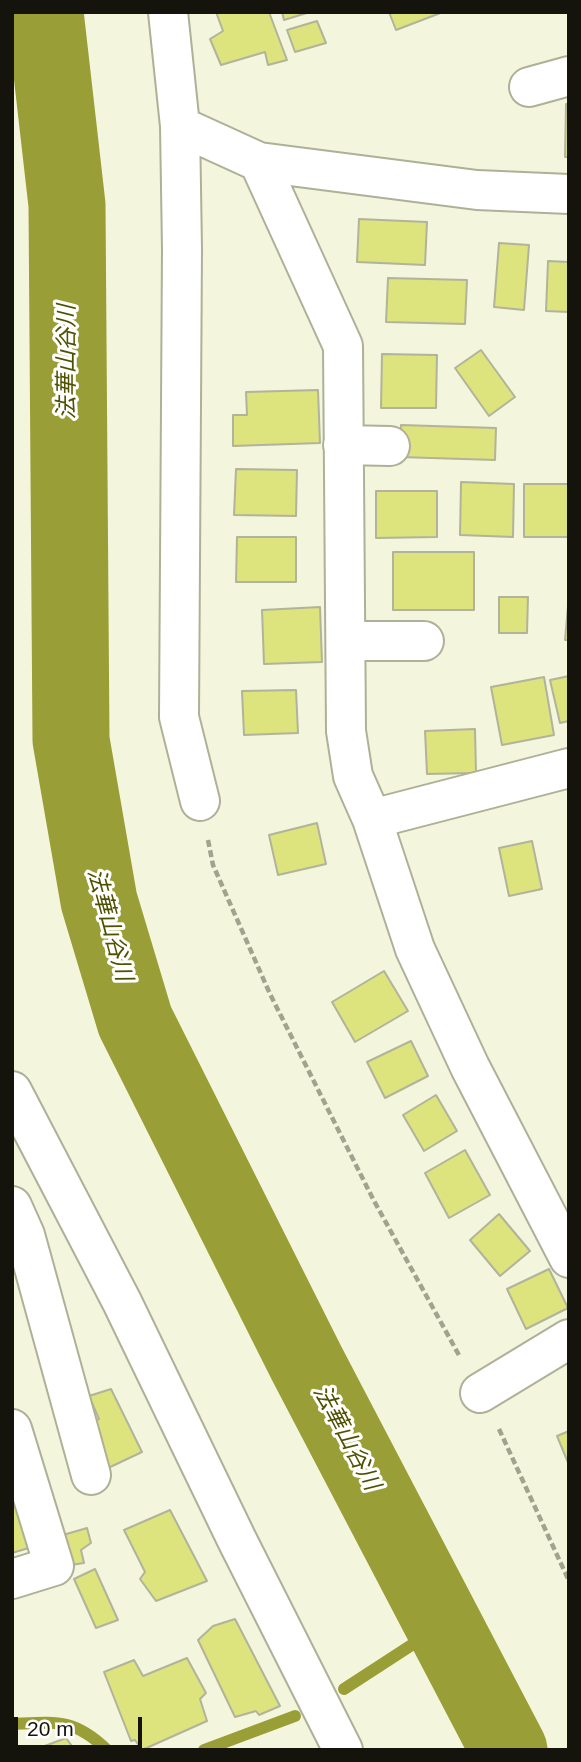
<!DOCTYPE html>
<meta charset="utf-8">
<style>
body{margin:0}
#map{position:relative;width:581px;height:1762px;overflow:hidden;background:#f3f6dc;font-family:Arial,sans-serif}
canvas{display:block}
.frame{position:absolute;inset:0;border:14px solid #14140c;pointer-events:none}
.scale{position:absolute;left:14px;top:1717px;width:128px;height:32px;box-sizing:border-box;border:4px solid #14140c;border-top:0;padding-left:9px;font-size:21px;line-height:24px;white-space:nowrap;color:#14140c;-webkit-text-stroke:5px #fff;paint-order:stroke}
</style>
<div id="map">
<canvas width="581" height="1762"></canvas>
<div class="frame"></div>
<div class="scale">20 m</div>
</div>
<script>
const ctx = document.querySelector('canvas').getContext('2d');
ctx.lineJoin = 'round';
function trace(path, color, width, dash) { ctx.strokeStyle = color; ctx.lineWidth = width; ctx.lineCap = dash ? 'butt' : 'round'; ctx.setLineDash(dash || []); ctx.stroke(path); }
function fill(path, color) { ctx.fillStyle = color; ctx.fill(path, 'evenodd'); }
function label(font, color, halo, rows, align = 'center') {
  ctx.font = font + ' Arial,"Noto Sans JP",sans-serif'; ctx.lineWidth = 6; ctx.setLineDash([]); ctx.textBaseline = 'middle'; ctx.strokeStyle = halo; ctx.fillStyle = color; for (const [text, x, y, turn = 0] of rows) {
    ctx.save(); ctx.translate(x, y); ctx.rotate((+turn || 0) * Math.PI / 180); ctx.textAlign = isNaN(turn) ? turn : align; if (halo) ctx.strokeText(text, 0, 0); ctx.fillText(text, 0, 0); ctx.restore();
  }
}
const stream = new Path2D(`
 M344,1689L444,1624
 M12,1724C56,1722 74,1718 107,1750
 M204,1750L295,1716`);
const river = new Path2D(`
 M45,12L67,205L71,740L99,901L135,1021L307,1364L509,1750`);
const building = new Path2D(`
 M216,12H269L287,60L268,65L265,52L221,65L210,39L223,31Z
 M282,12H310L284,20Z
 M389,12H443L396,30Z
 M317,21L326,43L295,52L287,30Z
 M566,104H569V157H565Z
 M359,219L427,222L425,265L357,262Z
 M499,243L529,245L524,310L494,307Z
 M548,261L569,262V312L546,311Z
 M388,278L467,280L465,324L386,322Z
 M481,350L515,397L489,416L455,368Z
 M382,354L437,355L436,408H381Z
 M318,390L320,443L233,446V415H247L246,392Z
 M401,425L496,428L495,460L399,457Z
 M236,469L297,470L296,516L234,515Z
 M461,482L514,484L513,537L460,535Z
 M524,484H569V537H524Z
 M376,491H437V537L376,538Z
 M237,537H296V582H236Z
 M393,552H474V610H393Z
 M499,597H528L527,633H499Z
 M568,606H569V640H565Z
 M320,607L322,662L264,664L262,610Z
 M569,676V721L560,723L550,680Z
 M544,677L554,735L502,745L491,687Z
 M296,690L298,733L244,735L242,691Z
 M475,729L476,773L427,774L425,731Z
 M317,823L326,864L278,875L269,835Z
 M532,841L542,889L509,896L499,848Z
 M384,971L408,1011L355,1042L332,1002Z
 M411,1041L428,1076L385,1098L367,1062Z
 M436,1095L457,1131L424,1151L403,1115Z
 M465,1150L490,1195L449,1218L425,1173Z
 M499,1214L530,1251L500,1276L470,1240Z
 M549,1269L568,1308L526,1329L507,1289Z
 M111,1389L142,1452L106,1469L89,1423L99,1419L89,1396Z
 M569,1431V1465L557,1436Z
 M17,1501L32,1547L12,1553V1502Z
 M170,1510L207,1581L156,1601L140,1579L145,1572L124,1530Z
 M87,1528L91,1543L81,1550L84,1563L71,1565L63,1535Z
 M95,1569L118,1620L96,1628L74,1579Z
 M235,1619L280,1706L259,1715L256,1711L235,1717L198,1640L213,1626Z
 M187,1658L206,1693L200,1699L207,1721L142,1750L135,1740L131,1741L104,1672L134,1660L143,1676Z
 M66,1738L75,1750H34Z`);
const path = new Path2D(`
 M208,840L213,865L270,994L373,1199L460,1357
 M499,1429L569,1581`);
const minor = new Path2D(`
 M168,12L180,126L259,162L477,190L569,194
 M529,87L569,76
 M180,126L182,249L179,717L200,801
 M259,162L343,346L346,731L353,776L372,819L415,949L470,1067L569,1258
 M343,445L390,446
 M346,641H424
 M372,819L569,768
 M12,1091L122,1302L237,1540L343,1750
 M12,1206L25,1235L91,1475
 M480,1393L569,1339
 M12,1429L54,1566L12,1579`);
const waterNames = [
 ["法華山谷川",68,362,-90],
 ["法華山谷川",109,925,75],
 ["法華山谷川",346,1438,62]
];
trace(stream, '#9a9e36', 12);
trace(river, '#9a9e36', 77);
fill(building, '#dde37d');
trace(building, '#b1b39b', 2);
trace(minor, '#aeb098', 42);
trace(path, '#a1a38f', 4.5, [7, 3.5]);
trace(minor, '#fff', 38);
label('italic 23px', '#505100', '#fff', waterNames);
</script>
